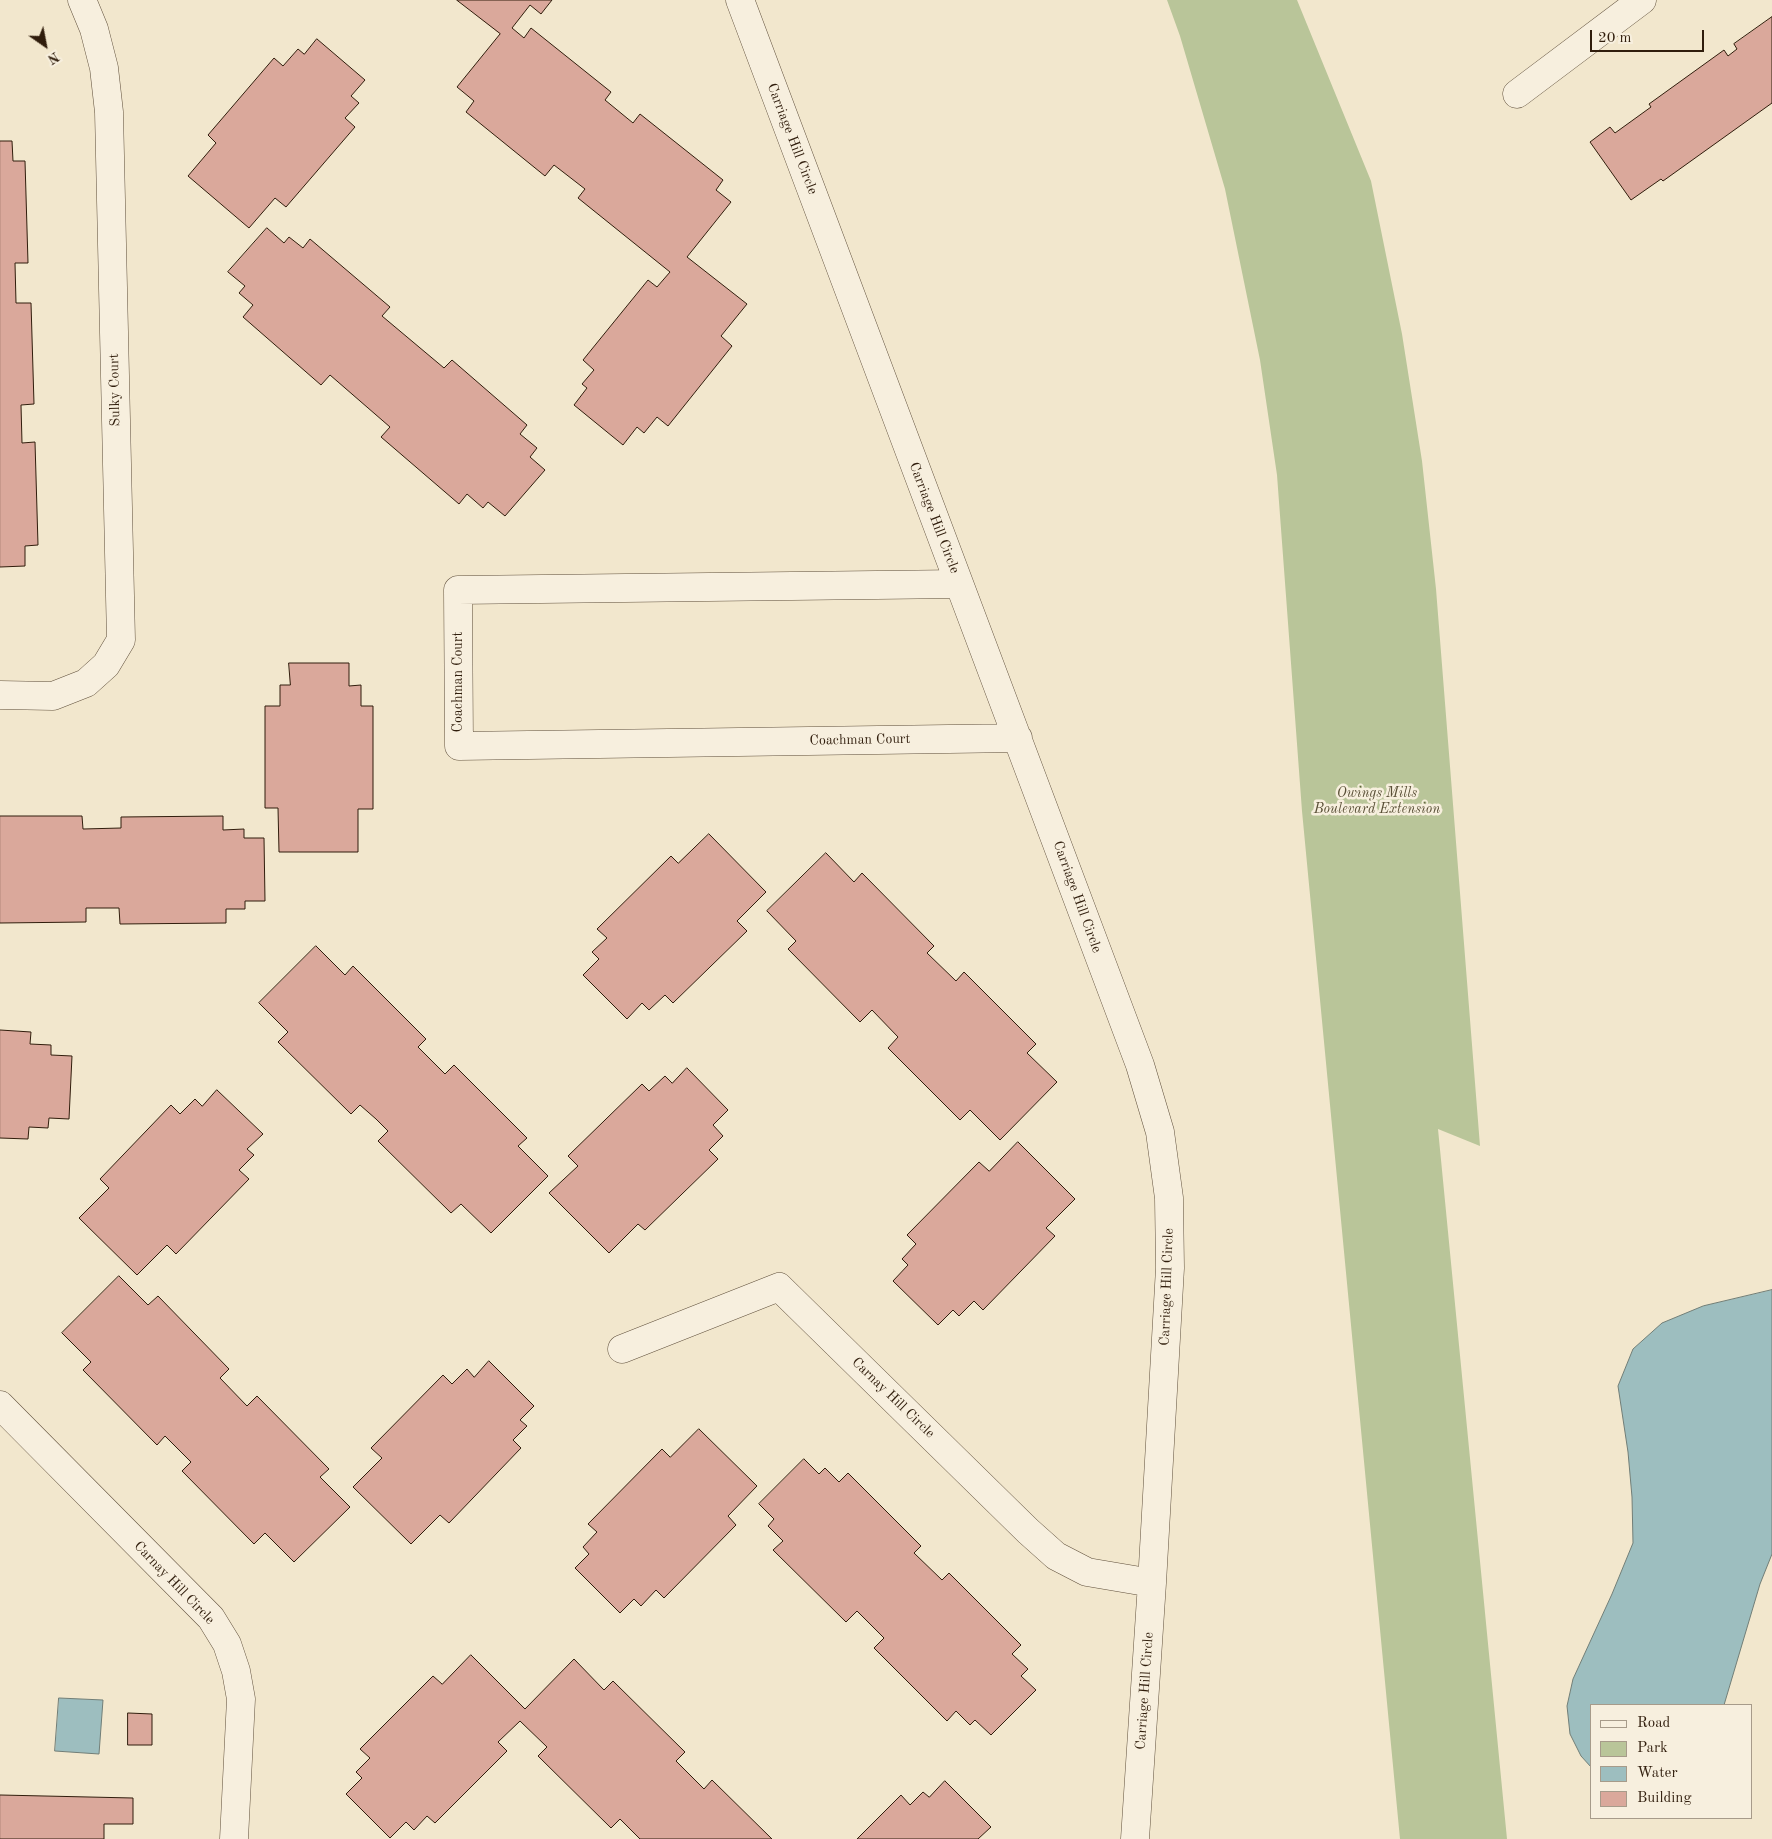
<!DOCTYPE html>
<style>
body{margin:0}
#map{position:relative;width:1772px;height:1839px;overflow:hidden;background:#f2e7cd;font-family:"Old Standard TT",serif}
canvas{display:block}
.legend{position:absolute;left:1590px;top:1704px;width:162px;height:115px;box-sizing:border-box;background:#f7efde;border:1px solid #a79b8a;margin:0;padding:6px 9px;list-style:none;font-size:15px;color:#301d0c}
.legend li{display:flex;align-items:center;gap:10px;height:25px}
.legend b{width:25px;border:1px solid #a79b8a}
.north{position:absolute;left:20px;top:20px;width:50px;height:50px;-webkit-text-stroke:4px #f7efde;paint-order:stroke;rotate:147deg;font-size:14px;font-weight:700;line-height:20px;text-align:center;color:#301d0c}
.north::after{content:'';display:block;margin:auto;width:18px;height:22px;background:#301d0c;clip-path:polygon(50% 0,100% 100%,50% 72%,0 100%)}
.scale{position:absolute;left:1590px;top:30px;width:114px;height:22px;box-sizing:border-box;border:2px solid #301d0c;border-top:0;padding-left:6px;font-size:15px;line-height:18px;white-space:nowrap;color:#301d0c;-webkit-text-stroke:4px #f7efde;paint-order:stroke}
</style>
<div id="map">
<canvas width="1772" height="1839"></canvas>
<ul class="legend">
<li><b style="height:6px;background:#f7efde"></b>Road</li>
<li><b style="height:14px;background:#b9c599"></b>Park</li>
<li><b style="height:14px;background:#9dbebf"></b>Water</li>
<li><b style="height:14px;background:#daa89b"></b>Building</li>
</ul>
<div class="north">N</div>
<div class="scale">20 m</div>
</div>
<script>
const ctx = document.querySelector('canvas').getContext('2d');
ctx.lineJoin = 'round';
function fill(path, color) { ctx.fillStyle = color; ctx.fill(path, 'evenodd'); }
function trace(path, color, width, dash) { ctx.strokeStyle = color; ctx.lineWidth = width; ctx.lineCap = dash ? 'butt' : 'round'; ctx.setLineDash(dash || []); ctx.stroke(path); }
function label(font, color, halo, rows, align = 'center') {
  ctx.font = font + ' "Old Standard TT",serif'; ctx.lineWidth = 5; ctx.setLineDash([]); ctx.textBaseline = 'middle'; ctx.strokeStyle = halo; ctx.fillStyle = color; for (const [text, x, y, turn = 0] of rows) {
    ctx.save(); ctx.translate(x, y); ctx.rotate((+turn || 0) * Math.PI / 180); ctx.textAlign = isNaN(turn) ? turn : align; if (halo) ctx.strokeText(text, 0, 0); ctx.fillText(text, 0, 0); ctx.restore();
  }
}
const green = new Path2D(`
 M1167,0H1297L1371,181L1402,334L1422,461L1436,589L1480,1146L1438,1129L1507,1839H1400L1302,811L1277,475L1260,360L1225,189L1180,36Z`);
const water = new Path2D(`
 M1772,1290V1554L1760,1584L1724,1705H1591V1767L1581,1756L1570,1734L1567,1706L1573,1679L1612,1594L1633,1543L1632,1497L1628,1452L1618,1386L1633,1349L1662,1323L1703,1306Z
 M59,1698L103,1700L99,1754L55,1751Z`);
const building = new Path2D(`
 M457,0H552L541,14L530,5L512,28L524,38L531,28L611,92L605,100L633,123L640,114L723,180L716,190L731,202L687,257L747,304L721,336L732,346L668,426L657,417L644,433L637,427L623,445L574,405L587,388L582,384L594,370L583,360L648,280L657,287L670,272L578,198L585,189L554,165L545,176L466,112L474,101L457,87L500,34Z
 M1772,17V103L1663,181L1661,179L1631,200L1590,142L1610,127L1615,133L1651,107L1649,104L1724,50L1728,56L1737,49L1734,44Z
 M317,39L365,80L351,96L359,103L345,118L355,127L286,207L275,198L249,228L188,176L216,143L208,135L274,58L283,66L298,49L304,54Z
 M0,141H12L13,161H25L28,263H15L16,303H31L34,404L21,405L22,443L35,442L38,545L25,546V566L0,567Z
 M267,228L284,243L289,237L303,248L310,239L390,307L382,316L444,368L452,360L527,425L520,434L537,448L530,457L545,470L505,516L488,502L483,508L467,494L459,504L381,437L390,427L330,375L321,385L243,317L253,305L239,293L245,286L228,272Z
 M289,663H349V686L361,685V706H373V809H358V852H279L278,808H265V706H280V685H290Z
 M0,816H82L83,829L121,828V817L223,816V830L244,829V838H264L265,901H245V909H226V923L120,924L119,908H86V922L0,923Z
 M709,834L766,892L737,921L747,931L673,1003L665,995L649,1010L642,1003L627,1019L583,975L599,959L592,952L607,938L597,929L671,856L678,863Z
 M826,853L854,882L862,873L934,946L927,953L956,981L964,972L1036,1044L1027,1053L1057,1082L1000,1140L970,1110L960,1120L888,1048L898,1037L872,1010L860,1022L788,949L796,941L767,911Z
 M316,946L345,975L353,966L426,1039L418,1047L445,1074L454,1065L527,1138L518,1146L548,1176L491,1233L461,1204L451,1213L378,1141L388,1131L376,1119L360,1105L351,1114L278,1042L288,1032L259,1003Z
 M0,1030L31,1032L30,1044L51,1045V1055L72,1056L69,1119L49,1118L48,1128L29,1127L28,1139L0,1138Z
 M687,1068L728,1110L713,1125L723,1136L709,1150L718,1159L645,1230L638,1224L609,1253L549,1193L578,1166L568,1156L642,1084L649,1091L665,1076L672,1083Z
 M217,1090L263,1134L247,1149L254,1155L239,1170L249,1179L176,1254L167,1245L137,1275L79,1218L109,1188L100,1179L171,1105L180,1114L195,1099L202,1106Z
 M1018,1142L1075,1199L1046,1228L1055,1236L983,1310L974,1301L959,1316L953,1310L938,1325L893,1281L908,1265L902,1259L916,1244L907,1235L979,1162L989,1171Z
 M119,1276L148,1305L158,1296L229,1369L220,1378L247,1406L257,1396L329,1469L320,1477L350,1507L294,1562L265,1533L254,1544L182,1471L191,1462L165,1436L157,1445L83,1370L91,1362L62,1333Z
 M489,1361L534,1406L520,1420L527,1426L513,1440L521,1448L449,1523L440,1515L411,1544L353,1487L382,1458L371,1448L443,1375L452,1384L467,1369L474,1377Z
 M699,1429L757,1486L728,1516L736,1525L664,1598L656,1590L641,1606L634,1599L620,1613L575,1568L589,1554L583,1547L597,1532L588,1524L662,1449L670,1457Z
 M804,1459L819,1474L825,1468L839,1482L848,1473L921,1546L914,1553L942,1580L949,1573L1021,1645L1012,1654L1028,1669L1021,1676L1036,1690L991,1735L975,1720L970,1725L956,1711L947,1721L874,1648L884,1638L857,1611L846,1622L773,1550L783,1541L768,1526L774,1519L759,1504Z
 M471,1655L525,1709L574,1659L604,1690L613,1681L685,1752L676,1761L704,1789L712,1780L772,1839H640L620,1819L611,1828L538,1756L547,1747L520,1721L498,1742L507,1751L435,1823L427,1816L414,1830L406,1822L390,1838L346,1794L362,1778L356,1772L370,1758L360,1749L433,1676L442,1684Z
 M128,1713L152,1714V1745H128Z
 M945,1781L991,1827L978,1839H857L901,1795L910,1805L923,1792L929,1797Z
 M0,1795L133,1798V1824H104V1839H0Z`);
const minor = new Path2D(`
 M740,0L1140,1065L1160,1132L1169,1198L1170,1268L1152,1583L1135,1839
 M1517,94L1642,0
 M959,584L458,590L459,746L1018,738
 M0,695L53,696L86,683L106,665L121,640L109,112L104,68L94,29L82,0
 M622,1349L779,1287L1028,1531L1056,1556L1087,1572L1152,1583
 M0,1405L211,1618L227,1644L236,1671L241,1699L234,1839`);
const streetNames = [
 ["Carriage Hill Circle",792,139,69],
 ["Sulky Court",115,390,-91],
 ["Carriage Hill Circle",934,518,69],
 ["Coachman Court",458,682,-90],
 ["Coachman Court",860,740,-1],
 ["Carriage Hill Circle",1077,897,70],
 ["Carriage Hill Circle",1167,1287,-88],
 ["Carnay Hill Circle",893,1398,44],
 ["Carnay Hill Circle",174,1583,46],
 ["Carriage Hill Circle",1145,1691,-86]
];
const parkNames = [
 ["Owings Mills",1377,793],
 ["Boulevard Extension",1377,809]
];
fill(green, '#b9c599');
fill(water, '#9dbebf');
trace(water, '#717e77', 1);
fill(building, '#daa89b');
trace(building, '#301d0c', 1);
trace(minor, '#60503c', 29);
trace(minor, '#f7efde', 28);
label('14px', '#301d0c', '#f7efde', streetNames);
label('italic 14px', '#594f36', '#f7efde', parkNames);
</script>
